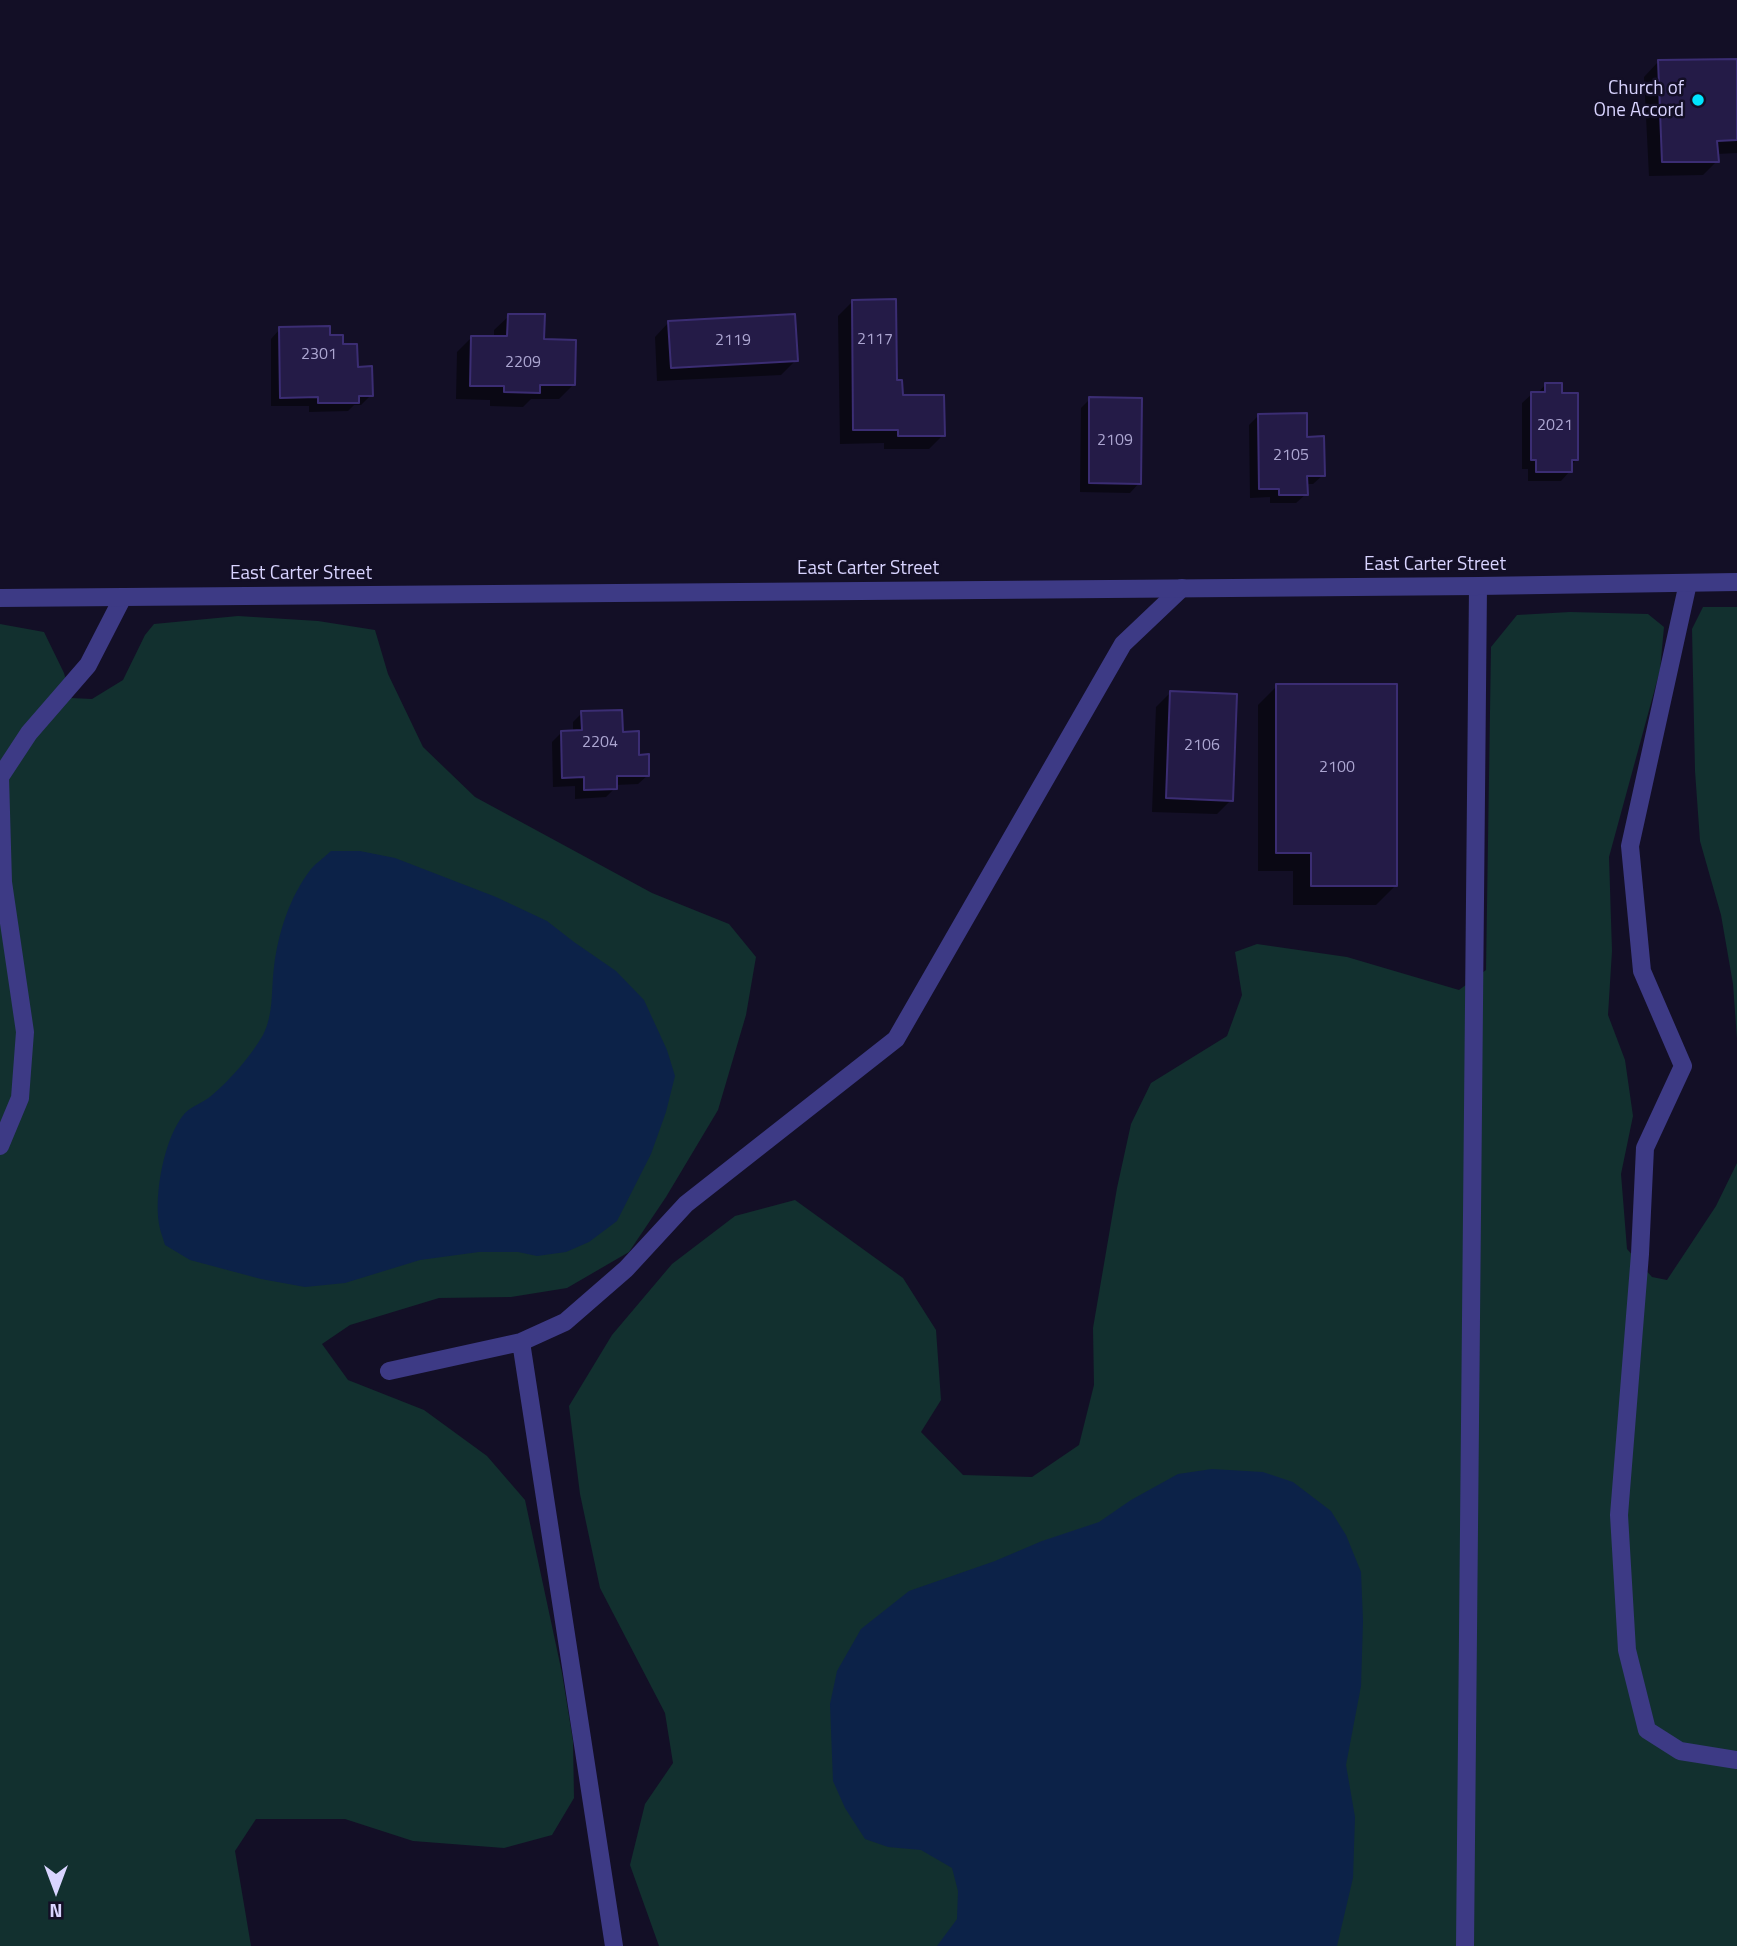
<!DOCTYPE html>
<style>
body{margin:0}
#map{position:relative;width:1737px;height:1946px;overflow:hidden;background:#130f26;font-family:"Titillium Web",sans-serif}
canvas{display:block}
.north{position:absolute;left:21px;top:1855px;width:70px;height:70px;-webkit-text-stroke:5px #130f26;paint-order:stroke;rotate:180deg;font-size:19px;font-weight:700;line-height:28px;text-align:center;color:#d9d4ff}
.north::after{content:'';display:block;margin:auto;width:24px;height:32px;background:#d9d4ff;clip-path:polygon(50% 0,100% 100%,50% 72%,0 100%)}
</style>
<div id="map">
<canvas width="1737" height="1946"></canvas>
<div class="north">N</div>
</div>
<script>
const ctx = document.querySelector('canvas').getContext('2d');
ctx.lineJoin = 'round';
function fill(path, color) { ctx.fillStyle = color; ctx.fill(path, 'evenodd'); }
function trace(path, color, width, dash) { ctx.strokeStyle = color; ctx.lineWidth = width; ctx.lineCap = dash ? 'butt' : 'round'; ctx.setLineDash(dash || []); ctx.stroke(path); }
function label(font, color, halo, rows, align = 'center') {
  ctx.font = font + ' "Titillium Web",sans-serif'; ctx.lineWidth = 5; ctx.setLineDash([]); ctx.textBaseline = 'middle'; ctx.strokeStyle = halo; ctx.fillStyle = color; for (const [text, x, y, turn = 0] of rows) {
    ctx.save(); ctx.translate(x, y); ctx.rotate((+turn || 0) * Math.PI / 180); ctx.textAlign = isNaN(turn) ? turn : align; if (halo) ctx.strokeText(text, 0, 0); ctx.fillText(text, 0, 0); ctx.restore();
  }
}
const green = new Path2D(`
 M1703,607H1737V1039L1733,984L1721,915L1700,841L1695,771L1692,629Z
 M1570,612L1648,614L1664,627L1660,670L1609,857L1612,951L1608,1015L1625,1060L1633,1116L1621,1174L1627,1249L1652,1277L1667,1280L1716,1206L1737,1163V1946H659L630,1865L645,1804L673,1763L665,1713L600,1588L580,1494L569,1406L612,1335L672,1264L735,1216L795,1200L903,1278L936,1330L941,1400L921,1432L963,1475L1032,1477L1079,1445L1094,1385L1093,1328L1117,1188L1131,1124L1151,1083L1227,1036L1242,995L1235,952L1257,944L1347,957L1459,990L1486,970L1491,647L1517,615Z
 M238,616L318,621L375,630L388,674L423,747L475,797L652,893L729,924L756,957L746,1015L718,1110L666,1197L629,1252L567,1288L511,1297L439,1298L350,1325L322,1344L348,1380L424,1410L487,1456L525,1500L562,1673L573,1741L574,1798L552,1835L504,1848L413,1841L345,1819H256L235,1851L251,1946H0V624L44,632L64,673L71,698L92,699L123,680L145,635L154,624Z`);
const water = new Path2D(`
 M331,851H360L395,858L496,897L547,921L574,942L616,971L644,1000L667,1050L675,1076L666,1112L651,1154L617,1221L589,1242L566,1252L537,1256L518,1252H479L420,1260L345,1283L305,1287L261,1279L190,1260L165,1245C163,1238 160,1231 159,1224C154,1194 164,1137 185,1113C192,1106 204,1102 211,1096C231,1079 250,1057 263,1035C274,1014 271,989 274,967C278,933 290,896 311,869C317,862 325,857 331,851Z
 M1212,1469L1263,1472L1293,1482L1331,1511L1346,1535L1361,1572L1363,1621L1361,1686L1346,1765L1355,1817L1353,1878L1337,1946H937L957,1919L958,1891L952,1868L921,1850L888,1847L865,1839L845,1808L833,1781L830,1704L837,1671L861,1629L909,1591L995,1561L1042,1541L1099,1522L1131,1500L1178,1474Z`);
const shadow = new Path2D(`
 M1737,61V153L1717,154V161L1703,175L1649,176L1644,77L1658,62Z
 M853,301L896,382L901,397L943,435L929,449H884V443L840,444L838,316Z
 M509,316L542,341L574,384L559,399H531L523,407L490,406V400L456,399L457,352L471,338H494V330Z
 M669,322L796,360L781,375L657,381L655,337Z
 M280,329L328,337L341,346L356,368L371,395L361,405H354L348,411L309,412V406H271V339Z
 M1545,385L1576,460L1570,466V471L1561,481H1528V469H1522V403L1532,394H1537Z
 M1090,399L1139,483L1130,493L1080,492L1081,408Z
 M1258,416L1323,475L1313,484H1306V494L1296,503H1270V497L1250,498L1249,425Z
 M1277,686L1395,886L1376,905H1293V871H1258V705Z
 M1170,693L1231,800L1217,814L1152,812L1156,707Z
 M582,713L621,733L648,775L638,784L615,785V788L606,797L575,799V786L553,787L552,742L561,733L573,732V722Z`);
const building = new Path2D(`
 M1737,59V140L1717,141L1719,162H1662L1658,60Z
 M896,299L897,380H902L903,395H944L945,436H898V430H853L852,300Z
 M508,314H545L544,339L576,340L575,385H540V393L504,392V386H470L471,336H507Z
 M795,314L798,361L671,368L668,321Z
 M330,326V335H343V344H357L358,367L372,366L373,396H359V403H318V397L280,398L279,327Z
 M1545,383H1562V393H1578V460H1572V472H1536V460H1531V392H1545Z
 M1089,397L1142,398L1141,484L1089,483Z
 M1307,413V437L1324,436L1325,476H1307L1308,495H1279V489H1259L1258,414Z
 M1276,684H1397V886H1311V853H1276Z
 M1170,691L1237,694L1233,801L1166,798Z
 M622,710L623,732L639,731V755L649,754V776H617V789L584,790V777L562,778L561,731L582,730L581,711Z`);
const service = new Path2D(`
 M1688,583L1630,846L1642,971L1683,1066L1645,1148L1640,1254L1619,1515L1627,1650L1647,1730L1680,1751L1737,1760
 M0,1146L20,1098L25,1032L3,882L0,777L29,733L88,665L123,597
 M521,1342L614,1946
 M389,1371L521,1342L565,1322L626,1269L686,1204L896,1039L1123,644L1182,588
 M1465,1946L1478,586`);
const tertiary = new Path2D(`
 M0,598L1478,586L1737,582`);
const markers = [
 [1698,100,7,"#00e5ff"]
];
const numberNames = [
 ["2117",875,340],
 ["2119",733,341],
 ["2301",319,355],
 ["2209",523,363],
 ["2021",1555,426],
 ["2109",1115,441],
 ["2105",1291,456],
 ["2204",600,743],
 ["2106",1202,746],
 ["2100",1337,768]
];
const poiNames = [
 ["Church of",1684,89],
 ["One Accord",1684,111]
];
const streetNames = [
 ["East Carter Street",1435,565],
 ["East Carter Street",868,569],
 ["East Carter Street",301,574]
];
fill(green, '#12302f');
fill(water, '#0c2248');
fill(shadow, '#0007');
fill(building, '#241b47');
trace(building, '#3b2d73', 2);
trace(service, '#3d3a85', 18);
trace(tertiary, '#3d3a85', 18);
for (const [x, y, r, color] of markers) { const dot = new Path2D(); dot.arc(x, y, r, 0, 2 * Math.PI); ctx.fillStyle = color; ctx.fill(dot); trace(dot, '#130f26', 2.5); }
label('16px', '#aca6d1', null, numberNames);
label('19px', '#d9d4ff', '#130f26', poiNames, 'right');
label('19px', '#d9d4ff', '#130f26', streetNames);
</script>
